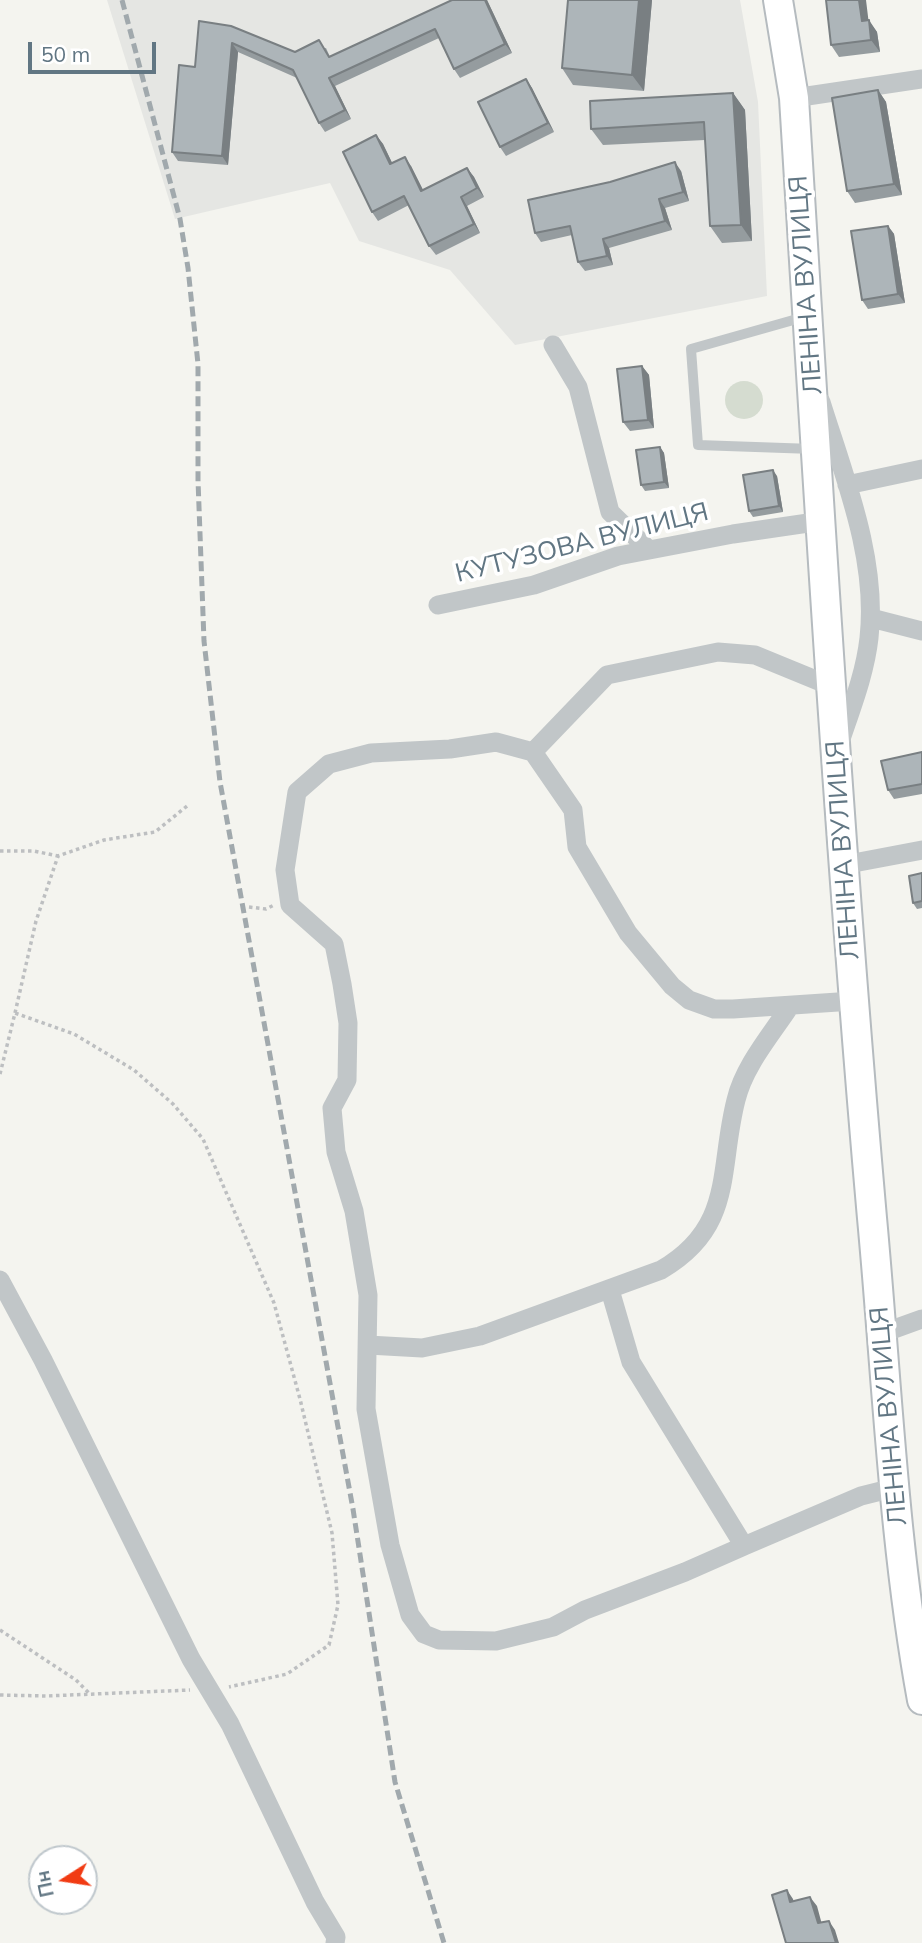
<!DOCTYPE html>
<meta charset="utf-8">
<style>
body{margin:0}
#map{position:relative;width:922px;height:1943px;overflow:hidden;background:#f4f4ef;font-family:Mulish,sans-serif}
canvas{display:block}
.north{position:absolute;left:28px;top:1845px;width:70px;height:70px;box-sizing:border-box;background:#fff;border:2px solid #c0c8cd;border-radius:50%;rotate:258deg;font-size:19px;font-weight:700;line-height:28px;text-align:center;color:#617683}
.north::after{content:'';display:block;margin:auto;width:24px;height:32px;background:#f13b13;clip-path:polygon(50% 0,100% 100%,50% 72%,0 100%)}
.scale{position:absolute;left:28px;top:42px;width:128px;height:32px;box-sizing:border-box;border:4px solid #617683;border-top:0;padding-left:9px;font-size:21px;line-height:24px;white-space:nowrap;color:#617683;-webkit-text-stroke:5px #fff;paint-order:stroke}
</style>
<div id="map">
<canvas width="922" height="1943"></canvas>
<div class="north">Пн</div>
<div class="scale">50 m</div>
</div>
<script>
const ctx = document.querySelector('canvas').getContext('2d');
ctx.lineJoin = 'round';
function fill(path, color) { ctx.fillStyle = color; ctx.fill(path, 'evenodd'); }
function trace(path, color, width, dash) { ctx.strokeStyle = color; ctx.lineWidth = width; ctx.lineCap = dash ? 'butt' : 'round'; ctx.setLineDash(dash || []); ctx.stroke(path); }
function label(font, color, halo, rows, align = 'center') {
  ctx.font = font + ' Mulish,sans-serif'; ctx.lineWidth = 7; ctx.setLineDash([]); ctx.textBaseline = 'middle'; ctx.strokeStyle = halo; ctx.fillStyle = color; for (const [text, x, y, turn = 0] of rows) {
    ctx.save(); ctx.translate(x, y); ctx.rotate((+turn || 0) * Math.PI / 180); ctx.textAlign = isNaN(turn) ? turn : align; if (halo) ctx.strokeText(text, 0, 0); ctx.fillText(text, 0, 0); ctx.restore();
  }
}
const built = new Path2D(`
 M107,0H740L758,102L767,296L515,345L450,270L359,241L330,183L175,219Z`);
const green = new Path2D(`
 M725 400a19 19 0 1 1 38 0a19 19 0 1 1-38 0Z`);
const path = new Path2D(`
 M0,851H34L58,856
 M249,907L266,909L274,905
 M15,1013L36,921L58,856L104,840L155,832L187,806
 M0,1074L15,1013L74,1034L134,1070L173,1104L203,1139L274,1303L300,1399L332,1533L338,1605L329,1645L287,1674L229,1687
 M0,1630L76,1680L89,1693
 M0,1695L46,1696L190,1690`);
const lane = new Path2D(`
 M804,317L691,349L698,445L813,449`);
const street = new Path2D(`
 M794,98L922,79
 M553,345L578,387L610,512L649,550
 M821,402C844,476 878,559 869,638C865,674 851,709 840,742
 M847,485L922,469
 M438,605L534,585L618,556L733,534L822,521
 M871,618L922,631
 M533,752L607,675L718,652L755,655L833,687
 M843,865L922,850
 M0,1280L43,1360L191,1659L230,1724L315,1902L336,1937L335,1943
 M610,1290L631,1362L744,1546L685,1572L585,1610L553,1627L496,1641L439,1640L424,1634L410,1615L390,1545L366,1409L368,1295L354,1211L336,1152L332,1108L347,1080L348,1023L342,984L334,944L290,905L285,870L297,792L329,764L371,753L450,749L496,742L533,752L573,810L577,847L628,933L672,986L689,1000L714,1009H733L853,1001
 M883,1333L922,1319
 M368,1345L422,1348L480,1336L661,1270C735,1227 718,1170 736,1100C744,1066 771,1035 790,1006
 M744,1546L861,1496L893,1488`);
const secondary = new Path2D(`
 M778,0L794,98C817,472 839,845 872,1218C887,1379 893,1541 922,1700`);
const rail = new Path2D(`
 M122,0L180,219L188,268L198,364V480L204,641L220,782L353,1509L395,1782L444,1943`);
const wall = new Path2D(`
 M452,0H487L512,53L460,78L454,69L439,38L335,86L351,119L325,132L319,123L297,78L238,52L228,165L178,161L172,152L195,67L199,21L295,52L326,48L330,57Z
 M652,0L644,91L573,85L562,68Z
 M868,20L877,32L880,52L839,57L831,45Z
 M526,79L532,88L554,132L506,156L500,147Z
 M878,90L886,102L902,195L855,203L847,191Z
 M733,93L745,110L752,241L722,243L710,226L705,140L603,145L591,129Z
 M376,135L383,144L392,163L411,166L423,190L467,168L474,177L484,197L467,206L480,233L436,255L429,246L409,205L378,221L372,212Z
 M681,171L689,201L665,208L672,230L609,248L613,265L585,271L578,262L572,235L541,242L535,233Z
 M888,226L894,234L905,303L868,309L862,300Z
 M642,366L649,375L654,428L630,431L623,422Z
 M660,447L664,453L669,488L645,491L641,485Z
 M777,476L783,512L753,517L749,511Z
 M922,752V794L894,799L888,790Z
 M922,873V908L917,909L913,903Z`);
const shadedWall = new Path2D(`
 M485,0H487L512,53L505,44Z
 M639,0H652L644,91L632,75Z
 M859,0H866L870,33L862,21Z
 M869,20L877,32L880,52L871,40Z
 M232,43L238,52L228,165L222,156Z
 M329,78L335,86L351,119L345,110Z
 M526,79L532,88L554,132L548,123Z
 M878,90L886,102L902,195L894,184Z
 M733,93L745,110L752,241L741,225Z
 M376,135L383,144L397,173L390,164Z
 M405,157L411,166L428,200L421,191Z
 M675,162L681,171L689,201L683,192Z
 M467,168L474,177L484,197L477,188Z
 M461,197L467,206L480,233L474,224Z
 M659,199L665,208L672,230L665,221Z
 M888,226L894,234L905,303L898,294Z
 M603,239L609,248L613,265L607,256Z
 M642,366L649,375L654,428L648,420Z
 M660,447L664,453L669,488L664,482Z
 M773,470L777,476L783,512L779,506Z
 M787,1890L793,1899L796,1911L790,1902Z
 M810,1897L817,1906L824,1932L818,1923Z
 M829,1921L835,1930L839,1943H836Z`);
const building = new Path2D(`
 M452,0H485L505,44L454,69L435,29L329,78L345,110L319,123L293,70L232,43L222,156L172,152L179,65L195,67L199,21L231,26L295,52L319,40L329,57Z
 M568,0H639L632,75L562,68Z
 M826,0H859L862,21L869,20L871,40L831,45Z
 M526,79L548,123L500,147L478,102Z
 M878,90L894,184L847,191L832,98Z
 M733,93L741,225L710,226L704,122L591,129L590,101Z
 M376,135L390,164L405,157L421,191L467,168L477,188L461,197L474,224L429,246L404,196L372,212L343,152Z
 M675,162L683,192L659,199L665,221L603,239L607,256L578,262L570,226L535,233L528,200L610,182Z
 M888,226L898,294L862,300L851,231Z
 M642,366L648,420L623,422L617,369Z
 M660,447L664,482L641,485L636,450Z
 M773,470L779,506L749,511L743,475Z
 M922,752V784L888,790L881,761Z
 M922,873V901L913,903L909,876Z
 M787,1890L790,1902L810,1897L818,1923L829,1921L836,1943H786L772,1895Z`);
const streetNames = [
 ["ЛЕНІНА ВУЛИЦЯ",806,285,-94],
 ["КУТУЗОВА ВУЛИЦЯ",582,543,-14],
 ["ЛЕНІНА ВУЛИЦЯ",843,850,-94],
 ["ЛЕНІНА ВУЛИЦЯ",889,1416,-95]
];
fill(built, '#e5e6e3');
fill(green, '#d5dcd0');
trace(secondary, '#b5bbbf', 32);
trace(path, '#bdbfc1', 3.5, [3.5, 3.5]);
trace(lane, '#c1c6c8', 10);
trace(street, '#c1c6c8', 19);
trace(secondary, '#fff', 28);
trace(rail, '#a1a9ad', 5, [10, 5]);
fill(wall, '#959c9f');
fill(shadedWall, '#797f82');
fill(building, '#adb5b9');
trace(building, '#797f82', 2);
label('26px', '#617683', '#fff', streetNames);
</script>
